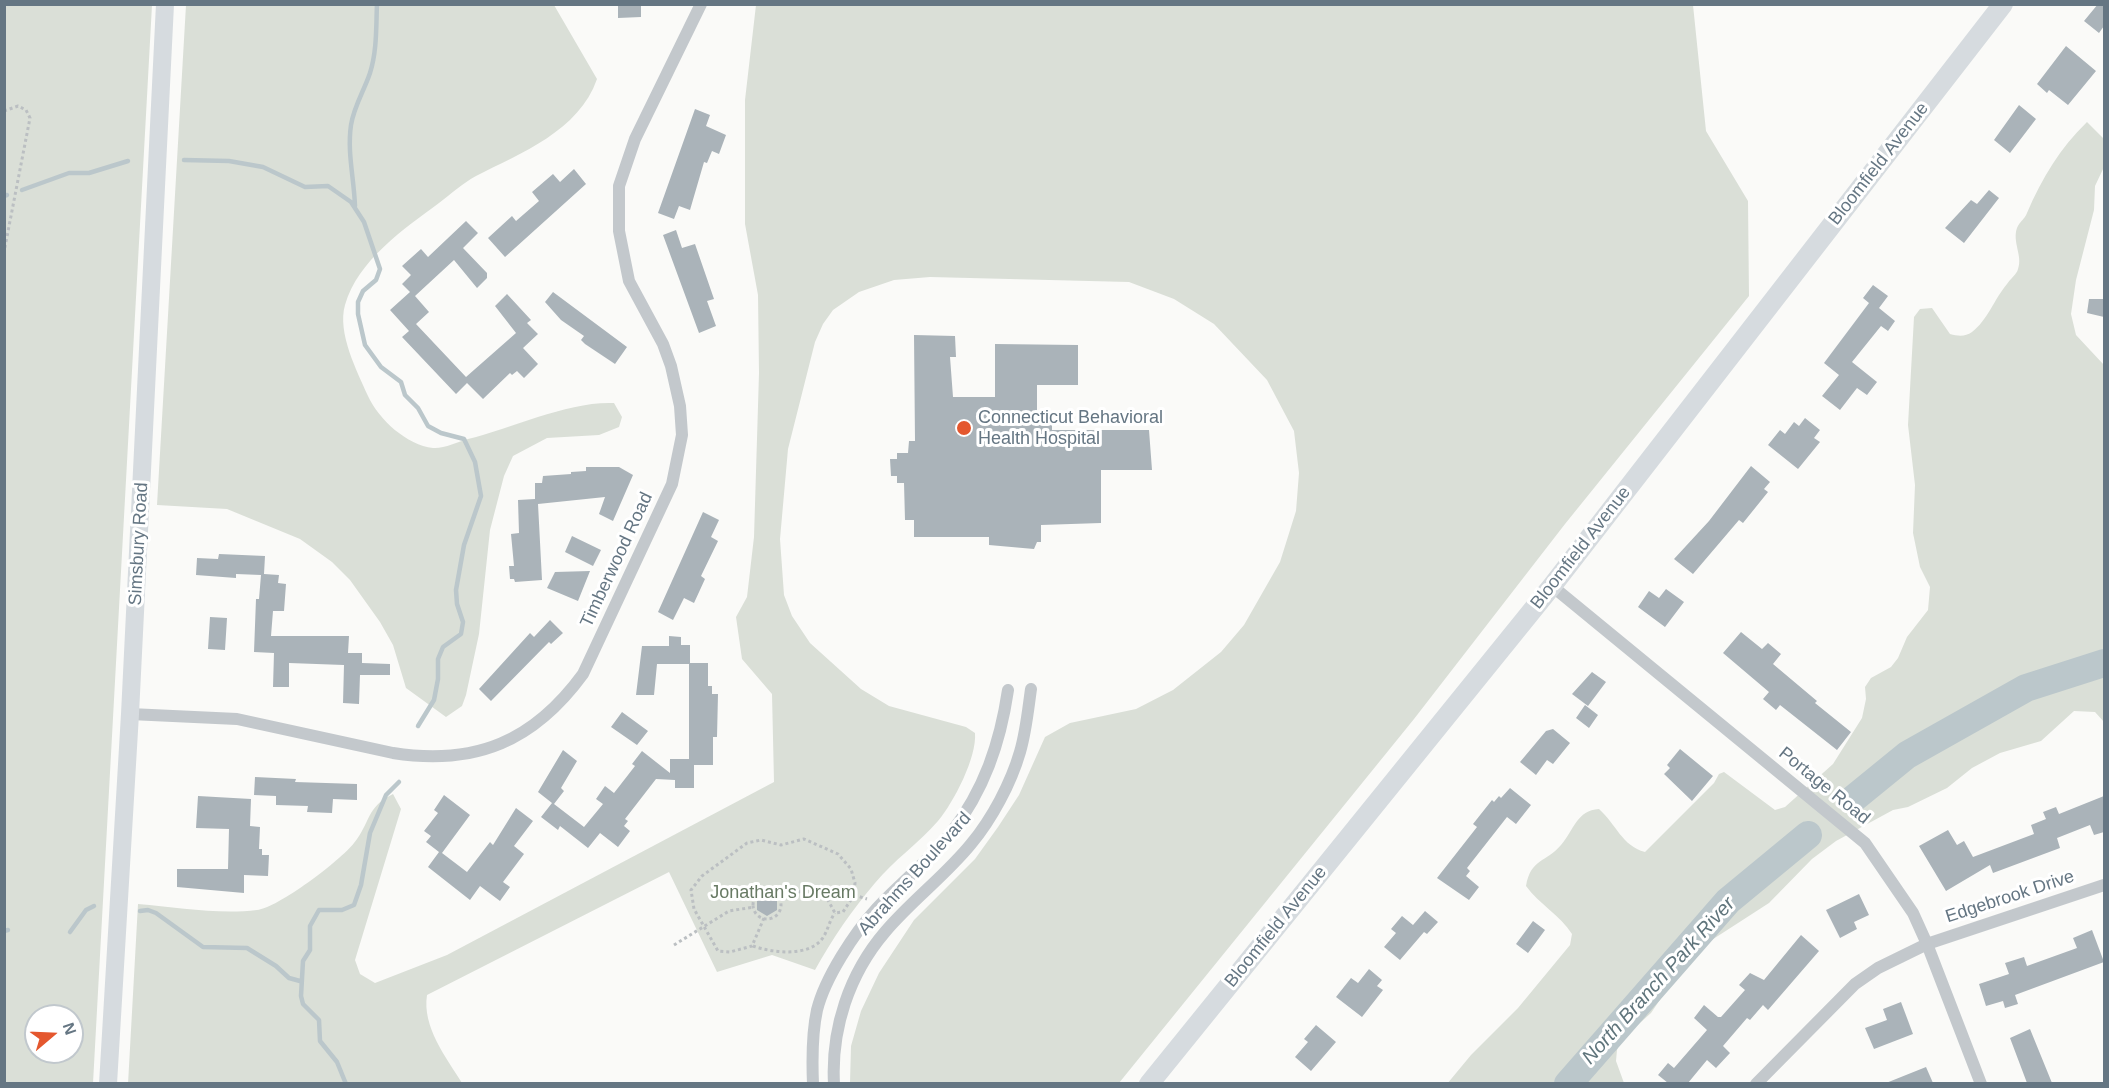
<!DOCTYPE html>
<style>
body{margin:0}
#map{position:relative;width:2109px;height:1088px;overflow:hidden;background:#fafaf8;font-family:Arial,sans-serif}
canvas{display:block}
.frame{position:absolute;inset:0;border:6px solid #657683;pointer-events:none}
.north{position:absolute;left:24px;top:1004px;width:60px;height:60px;box-sizing:border-box;background:#fff;border:2px solid #c1c8cd;border-radius:50%;rotate:71deg;font-size:16px;font-weight:700;line-height:24px;text-align:center;color:#657683}
.north::after{content:'';display:block;margin:auto;width:21px;height:27px;background:#e4572e;clip-path:polygon(50% 0,100% 100%,50% 72%,0 100%)}
</style>
<div id="map">
<canvas width="2109" height="1088"></canvas>
<div class="frame"></div>
<div class="north">N</div>
</div>
<script>
const ctx = document.querySelector('canvas').getContext('2d');
ctx.lineJoin = 'round';
function fill(path, color) { ctx.fillStyle = color; ctx.fill(path, 'evenodd'); }
function trace(path, color, width, dash) { ctx.strokeStyle = color; ctx.lineWidth = width; ctx.lineCap = dash ? 'butt' : 'round'; ctx.setLineDash(dash || []); ctx.stroke(path); }
function label(font, color, halo, rows, align = 'center') {
  ctx.font = font + ' Arial,sans-serif'; ctx.lineWidth = 6; ctx.setLineDash([]); ctx.textBaseline = 'middle'; ctx.strokeStyle = halo; ctx.fillStyle = color; for (const [text, x, y, turn = 0] of rows) {
    ctx.save(); ctx.translate(x, y); ctx.rotate((+turn || 0) * Math.PI / 180); ctx.textAlign = isNaN(turn) ? turn : align; if (halo) ctx.strokeText(text, 0, 0); ctx.fillText(text, 0, 0); ctx.restore();
  }
}
const green = new Path2D(`
 M5,4L152,5L93,1083H5ZM36,1016H72V1052H36Z
 M186,5H554L597,79C579,131 521,153 476,176C463,183 451,194 439,203C404,229 358,260 345,305C337,333 357,371 368,396C379,420 407,445 433,448C443,449 458,442 468,439C513,428 568,401 614,403L622,417L619,427L599,435L547,438L513,456L504,476L490,530L479,634L466,695L462,706L446,717L406,688L393,645L380,622L350,580L332,562L300,539L227,509L157,505Z
 M756,5H1693L1706,131L1748,201L1749,296L1565,524L1414,719L1119,1083H850L851,1046L861,1011L879,973L914,920L975,859L998,827L1019,795L1045,737L1070,723L1136,709L1173,690L1221,652L1244,625L1280,562L1296,511L1299,473L1294,431L1267,380L1214,324L1174,299L1129,282L930,277L894,280L859,292L833,310L823,324L815,342L788,449L780,539L784,595L792,616L810,643L861,689L889,706L966,727L975,733C977,757 954,802 938,821C919,843 894,860 875,883C852,910 832,939 815,970L772,955L717,972L669,872L427,995C422,1027 446,1057 462,1083L128,1084L138,904C177,907 219,915 257,910C278,908 341,860 354,843C371,822 366,807 393,794L401,809L355,960L360,974L375,983L447,955L774,782L772,694L742,659L736,617L747,597L754,537L759,373L758,295L745,224V100Z
 M2087,122L2104,139V167L2095,186L2094,210L2076,280L2071,314L2076,335L2104,365V722L2095,712L2074,711L2041,741L2000,753L1972,768L1947,788L1908,807L1893,810L1836,841L1812,859L1769,903L1704,945L1670,985L1651,1013L1621,1040L1617,1050L1616,1061L1624,1083L1447,1084L1471,1055L1518,1008L1570,945L1572,934C1560,915 1539,904 1526,886C1531,858 1546,863 1561,845C1574,830 1577,810 1599,809C1616,824 1622,846 1645,852L1714,783L1719,774L1724,772L1775,810L1785,807L1833,764L1862,718L1866,699L1865,687L1871,678L1891,667L1898,658L1907,637L1928,610L1930,587L1920,567L1913,533L1915,485L1908,425L1914,317L1920,309L1932,308L1950,334C1958,336 1965,337 1972,332C1987,321 1995,298 2007,284C2010,279 2017,274 2018,269C2023,256 2012,242 2017,228C2019,222 2025,219 2027,213C2042,178 2060,148 2087,122Z`);
const stream = new Path2D(`
 M184,160L229,161L263,167L305,187L328,186L351,202L364,222L380,269L376,280L363,291L358,302V314L365,345L381,367L401,382L405,395L418,408L428,426L441,433L464,439L475,462L481,496L464,545L456,590L457,604L463,622L461,634L443,647L438,659V679L434,700L418,726
 M22,190L69,173H89L128,161
 M4,196L7,195
 M355,206C354,178 347,152 351,125C354,106 364,91 370,73C377,51 376,28 377,4
 M140,911L148,910L156,913L203,947L247,948L276,966L289,978L300,981
 M4,931L8,930
 M70,932L86,910L94,906
 M346,1084L337,1062L320,1041L319,1020L303,1004L301,996L303,961L310,950V926L319,910H342L354,905L361,885L370,833L386,795L399,782`);
const river = new Path2D(`
 M1853,799L1907,755L2026,688L2104,663
 M1568,1084L1728,901L1808,835`);
const building = new Path2D(`
 M618,4H641V17L618,18Z
 M2098,4H2104V26L2099,33L2084,21Z
 M2066,46L2096,71L2068,105L2049,90L2047,93L2037,84Z
 M2019,105L2036,119L2010,153L1994,140Z
 M695,109L710,115L706,126L726,135L719,154L712,151L707,163L704,162L690,210L679,206L674,219L658,213Z
 M574,169L586,184L505,257L488,238L512,216L516,221L539,201L532,192L553,174L560,182Z
 M1989,190L1999,198L1964,243L1945,228L1971,200L1977,204Z
 M466,221L478,233L463,248L487,273V278L477,288L454,260L415,296L429,312L416,324L466,377L516,333L495,306L507,294L531,320L527,323L538,334L523,348L538,364L524,378L517,371L512,375L510,373L483,399L467,383L456,394L402,337L409,331L390,310L410,292L402,284L411,275L402,266L421,249L428,257Z
 M676,230L682,248L695,244L714,299L707,301L716,326L699,333L663,235Z
 M1873,285L1888,296L1879,308L1895,321L1888,331L1881,326L1852,362L1877,382L1867,395L1857,388L1840,410L1822,396L1839,375L1824,363L1869,303L1863,298Z
 M553,292L627,347L615,364L585,344L581,340L584,336L561,320L545,302Z
 M2089,299H2104V317L2087,313Z
 M914,335L955,336L956,357H950L953,397H995V344L1078,345V385H1037V420H1052V430H1149L1152,470H1101V523L1041,525V542H1037L1034,549L989,545V537H914V520H905L904,483H897V476H891L890,459H897V453H908L909,441H915Z
 M1805,418L1820,430L1814,438L1820,442L1798,469L1768,445L1780,430L1785,434L1794,422L1799,426Z
 M1751,466L1770,482L1764,489L1768,492L1743,523L1739,520L1693,574L1674,559L1709,521Z
 M586,467H619L633,475L613,521L599,514L605,497L538,504L542,580L515,582L514,579H510L509,566H514L511,534L519,533L518,500L535,499V483H542L543,476L571,474V472L586,471Z
 M703,512L719,520L711,537L718,541L701,576L705,579L694,603L684,598L673,620L658,612Z
 M572,536L601,550L593,566L565,552Z
 M219,554L265,556L264,574L279,575L278,583L286,584L284,611H273L271,636H349L348,653H362V663L390,664V675H360L359,704L343,703L344,665L289,663V687H273L274,653L254,652L256,599H259L261,575L236,574V578L196,575L197,558L218,559Z
 M590,571L578,601L547,588L555,572Z
 M1666,589L1684,602L1665,627L1638,607L1649,591L1659,598Z
 M210,617L227,618L225,650L208,649Z
 M550,620L563,633L551,644L549,642L491,701L479,689L530,633L534,637Z
 M1741,632L1762,649L1768,643L1781,654L1773,664L1817,701L1815,703L1851,732L1837,750L1780,705L1776,710L1763,699L1769,692L1723,653Z
 M669,636L681,637V645H690V663H708V686H712V694H718L717,737H713V765H694V788H675V780L656,779L625,819L628,821L624,826L630,831L618,847L600,833L588,848L560,826L558,830L541,817L552,803L538,792L563,750L577,761L561,788L564,791L554,804L584,827L603,804L596,799L605,786L614,793L635,766L632,764L642,751L670,773V759H689V664H657L654,695H636L642,646H669Z
 M1592,672L1606,682L1588,706L1572,694Z
 M1585,705L1598,715L1589,728L1576,718Z
 M622,712L648,731L637,745L611,727Z
 M1553,729L1570,743L1553,764L1547,760L1536,775L1520,762L1546,731Z
 M1680,749L1713,776L1692,801L1664,774L1670,768L1667,765Z
 M255,777L296,779L295,782L357,784V800L333,799L332,813L307,812L308,806L276,805V796L254,795Z
 M1510,788L1531,805L1516,824L1507,817L1467,868L1470,871L1466,876L1479,887L1469,900L1437,878L1477,827L1473,824L1492,800L1494,802L1499,796L1501,798Z
 M444,795L470,815L442,853L467,872L490,842L493,845L516,808L533,821L514,846L524,854L503,882L510,887L500,901L480,886L470,900L428,867L439,852L426,842L431,836L424,831L438,813L434,810Z
 M198,796L251,799L250,826L260,827L259,849H262V855H269L268,876L244,875V893L177,887V869H228L229,829L196,828Z
 M2104,796V832L2094,835L2090,825L2057,838L2060,848L1993,873L1990,865L1946,891L1919,846L1948,830L1957,845L1964,841L1973,857L2034,834L2031,825L2046,819L2043,812L2056,807L2059,814Z
 M767,893L777,899V910L767,916L757,910V898Z
 M1859,894L1869,915L1854,922L1857,929L1840,938L1826,910Z
 M1425,911L1438,922L1427,934L1424,932L1400,960L1384,947L1396,933L1391,929L1402,916L1413,925Z
 M1533,921L1545,930L1528,953L1516,944Z
 M2092,930L2104,962L2015,995L2018,1004L2005,1008L2003,1001L1986,1006L1979,984L2009,974L2005,963L2024,957L2027,966L2077,948L2073,938Z
 M1801,935L1819,951L1768,1010L1763,1005L1750,1020L1747,1018L1723,1046L1730,1053L1716,1068L1707,1060L1688,1083H1668L1658,1075L1668,1063L1674,1068L1707,1030L1694,1018L1704,1005L1718,1017H1721L1745,990L1739,985L1750,973L1764,980Z
 M1369,969L1382,980L1377,986L1383,990L1362,1017L1336,997L1351,978L1358,983Z
 M1901,1002L1913,1034L1874,1049L1865,1028L1887,1020L1883,1009Z
 M1316,1025L1336,1042L1311,1071L1295,1057L1308,1042L1304,1039Z
 M2030,1029L2052,1083H2027L2010,1038Z
 M1926,1067L1933,1083H1886Z`);
const path = new Path2D(`
 M4,111L18,106L26,110L30,118L4,252
 M753 905a14 14 0 1 1 28 0a14 14 0 1 1-28 0Z
 M854,895L867,899
 M764,918L752,946L730,952L718,951L694,909L691,890L702,876L747,843L761,840L781,845L804,839L838,854L851,869L855,883L854,895L843,912L835,913L822,889L811,887L780,900
 M674,945L729,911L754,907
 M753,946C773,953 808,957 822,939C828,931 829,921 835,913`);
const street = new Path2D(`
 M1552,586L1865,843L1913,913L1927,944L1981,1084
 M130,714L237,719L393,753C476,766 534,741 583,674L672,484L682,435L680,406L671,366L663,344L629,281L619,231V186L635,139L701,4
 M813,1084C812,1060 812,1033 817,1010C825,978 854,933 877,908C901,882 929,861 951,833C984,790 1000,744 1008,690
 M834,1084C831,1029 849,974 885,932C911,901 945,876 971,844C992,819 1011,783 1020,752C1026,732 1028,710 1031,689
 M1756,1084L1855,984L1878,968L1927,944L2104,885`);
const secondary = new Path2D(`
 M108,1084L130,714L165,4`);
const primary = new Path2D(`
 M1149,1084L1552,586L2003,4`);
const markers = [
 [964,428,8,"#e4572e"]
];
const streetNames = [
 ["Bloomfield Avenue",1879,164,-52],
 ["Simsbury Road",139,544,-87],
 ["Bloomfield Avenue",1581,548,-52],
 ["Timberwood Road",617,560,-65],
 ["Portage Road",1824,786,39],
 ["Abrahms Boulevard",915,874,-48],
 ["Edgebrook Drive",2010,897,-18],
 ["Bloomfield Avenue",1276,927,-51]
];
const poiNames = [
 ["Connecticut Behavioral",978,418],
 ["Health Hospital",978,439]
];
const parkNames = [
 ["Jonathan's Dream",783,893]
];
const waterNames = [
 ["North Branch Park River",1659,981,-48]
];
fill(green, '#dadfd7');
trace(stream, '#bbc7cb', 4.5);
trace(river, '#bbc7cb', 28);
fill(building, '#aab3b9');
trace(path, '#bbbfc2', 3, [3, 3]);
trace(street, '#c3c8cc', 12);
trace(secondary, '#d6dbdf', 18);
trace(primary, '#d6dbdf', 20);
for (const [x, y, r, color] of markers) { const dot = new Path2D(); dot.arc(x, y, r, 0, 2 * Math.PI); ctx.fillStyle = color; ctx.fill(dot); trace(dot, '#fff', 2); }
label('18px', '#657683', '#fff', streetNames);
label('18px', '#657683', '#fff', poiNames, 'left');
label('18px', '#687a64', '#fff', parkNames);
label('italic 20px', '#60757c', '#fff', waterNames);
</script>
